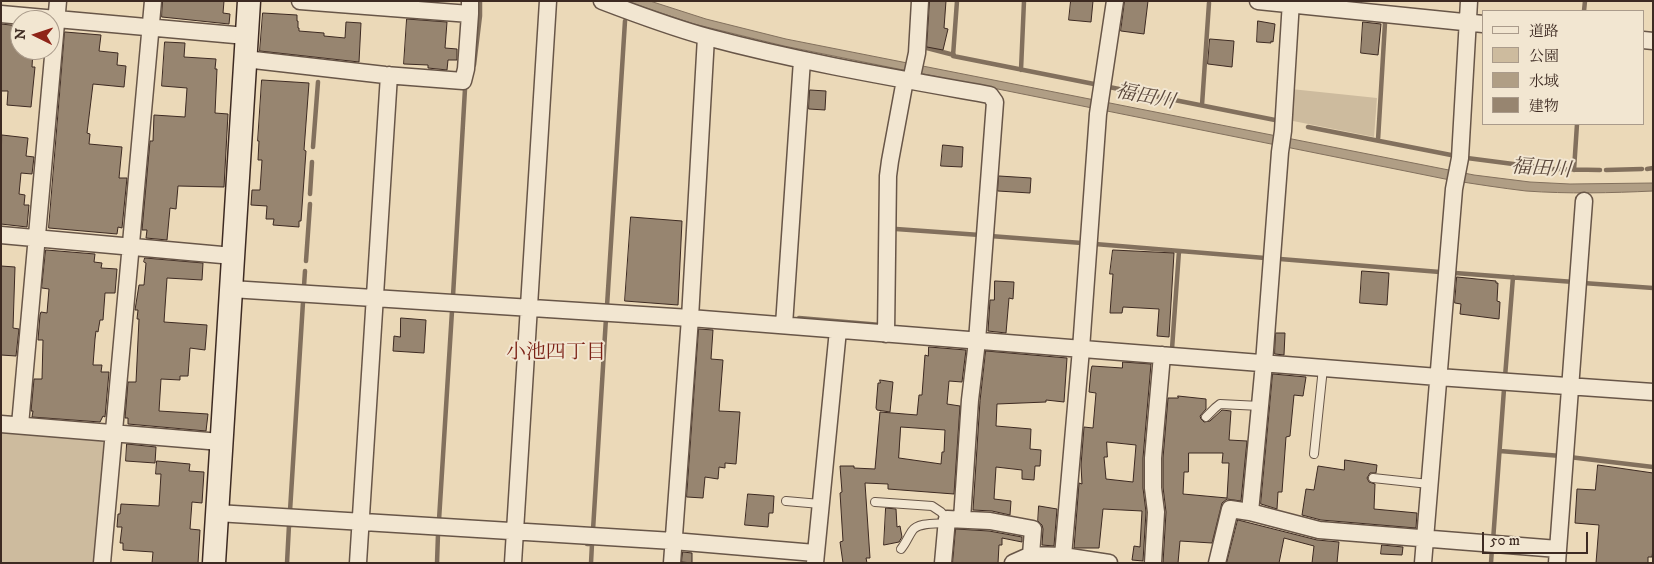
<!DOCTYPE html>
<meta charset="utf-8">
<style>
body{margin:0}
#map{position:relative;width:1654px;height:564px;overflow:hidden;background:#ebd9b8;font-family:"IM FELL DW Pica","Noto Serif JP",serif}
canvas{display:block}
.frame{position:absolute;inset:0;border:2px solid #3d2a22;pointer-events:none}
.legend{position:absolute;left:1482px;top:10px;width:162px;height:115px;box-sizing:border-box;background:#f2e6d1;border:1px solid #aa9b8b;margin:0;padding:6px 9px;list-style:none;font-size:15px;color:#3d2a22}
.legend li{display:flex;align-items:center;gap:10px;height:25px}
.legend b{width:25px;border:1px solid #aa9b8b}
.north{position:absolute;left:10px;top:10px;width:50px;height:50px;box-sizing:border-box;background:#f2e6d1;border:1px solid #aa9b8b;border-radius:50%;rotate:274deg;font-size:14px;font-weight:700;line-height:20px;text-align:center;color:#3d2a22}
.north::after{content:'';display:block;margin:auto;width:18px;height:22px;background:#8f2418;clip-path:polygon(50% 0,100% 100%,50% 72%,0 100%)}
.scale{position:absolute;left:1482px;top:532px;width:106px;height:22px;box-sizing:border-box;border:2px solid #3d2a22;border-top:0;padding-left:6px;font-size:15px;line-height:18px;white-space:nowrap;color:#3d2a22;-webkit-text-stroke:4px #f2e6d1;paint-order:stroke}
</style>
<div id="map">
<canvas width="1654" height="564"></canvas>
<div class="frame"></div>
<ul class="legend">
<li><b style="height:6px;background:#f2e6d1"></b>道路</li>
<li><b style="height:14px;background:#cdbb9e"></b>公園</li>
<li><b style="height:14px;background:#b09e85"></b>水域</li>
<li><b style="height:14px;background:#978570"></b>建物</li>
</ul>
<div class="north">N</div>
<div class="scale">50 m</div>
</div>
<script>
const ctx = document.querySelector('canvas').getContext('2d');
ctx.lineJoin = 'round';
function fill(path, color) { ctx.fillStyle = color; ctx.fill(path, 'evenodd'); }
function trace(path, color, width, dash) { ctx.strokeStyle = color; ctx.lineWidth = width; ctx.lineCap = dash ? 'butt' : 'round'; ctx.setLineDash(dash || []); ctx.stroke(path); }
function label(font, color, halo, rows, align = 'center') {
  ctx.font = font + ' "IM FELL DW Pica","Noto Serif JP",serif'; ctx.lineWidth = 4; ctx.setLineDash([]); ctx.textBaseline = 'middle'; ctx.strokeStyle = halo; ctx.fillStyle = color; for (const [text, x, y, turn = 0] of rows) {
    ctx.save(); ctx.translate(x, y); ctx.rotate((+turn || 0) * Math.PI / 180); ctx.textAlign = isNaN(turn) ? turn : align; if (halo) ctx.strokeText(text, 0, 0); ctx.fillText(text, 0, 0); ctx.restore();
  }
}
const green = new Path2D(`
 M1291,89L1377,98L1374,137L1288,120Z
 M1,431L101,439L105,444L95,563H1Z`);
const water = new Path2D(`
 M626,1H650L706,19L786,39L1474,175L1530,182L1570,184L1653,183V191C1611,193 1568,194 1526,191C1501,188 1475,184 1450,180L784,46L694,24Z`);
const stream = new Path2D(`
 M957,1L953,56L1094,84
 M1584,11L1585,1
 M923,47L954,55
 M474,65L480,16V1
 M1021,70L1024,1
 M1109,87L1275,120
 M1202,105L1209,3
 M1308,127L1451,155
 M1378,140L1385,23
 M313,147L318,82
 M1467,158L1544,168
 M1549,169L1600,170
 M1647,169L1653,168
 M1574,170L1577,124
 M1606,170L1642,169
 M310,194L312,162
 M896,229L980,235
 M990,236L1082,243
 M1095,244L1265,258
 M1280,259L1440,272
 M306,261L310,204
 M1455,273L1574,282
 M1583,283L1653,288
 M304,286L305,271
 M453,296L465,89
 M607,306L625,21
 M799,318L881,325
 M1172,349L1179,251
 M1505,377L1513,277
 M1500,451L1561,456
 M1569,457L1653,467
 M290,511L303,302
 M439,520L452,311
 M593,530L606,318
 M1493,541L1504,389
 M587,544H592L591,563
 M287,563L289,525H292
 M437,563L438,534
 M1491,563L1492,548`);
const building = new Path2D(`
 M163,1H224L223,13L230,14L229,24L162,17Z
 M930,1H946L944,28L948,29L943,50L927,47Z
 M1071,1H1093L1091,22L1069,20Z
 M1125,1H1148L1144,34L1121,31Z
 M263,13L297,15V21H298V28H299V31L324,33V36L345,38L346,22L361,23L359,62L260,51Z
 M407,19L447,22L445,48L457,49V60H448L447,70L428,68V65L404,64Z
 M1258,21L1275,24L1273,42L1271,41V43L1257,42Z
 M1363,22L1381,24L1378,55L1361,53Z
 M1,24L20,26V50H33L32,67H35L31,107L7,105L8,91H1Z
 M65,32L101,35L99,51L118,53L117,65L126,66L124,87L93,84L87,133L90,134L89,144L122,147L119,178H127L122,228L118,227L117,234L49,228Z
 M1210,39L1234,41L1232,67L1208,64Z
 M165,42L185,43L184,57L216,59L215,69H217L215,113L228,114L224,187L178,186L176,209L170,208L167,240L146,238L147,230H142L150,141H153L154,115L185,117L187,88L162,86Z
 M262,80L309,83L304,150L306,151L301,221H299V227L273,225L274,219H266L267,206L251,205L252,190H260L262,160H258L259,141H258Z
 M810,90L826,91L825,110L809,109Z
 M2,135L28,138L26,156L34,157L32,174L21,173L19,194L25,195L24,205H29L27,227L1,224Z
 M943,145L963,147L962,167L941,166Z
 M999,176L1031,178L1030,193L998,191Z
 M631,217L682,221L678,305L625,301Z
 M46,250L95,254L94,262L102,263L101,268L117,269L115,293H105L103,320H100L98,332L96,331L95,339L93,365H102L101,372H109L105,417L103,416L100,422L32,417L33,411H31L34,379H42L43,340H38L40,315L41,312L47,313L49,289L42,288Z
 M1113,250L1174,253L1169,337L1157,336L1159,309L1123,307L1122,313H1110L1113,274H1110Z
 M145,258L203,263L202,280L167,278L164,322L207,325L205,350L190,348L188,376H180V380L161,379L159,411L208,414L206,431L128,424V418H125L128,382H136L139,319H137L138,310H135L139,285H144L146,263L144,262Z
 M1,266L15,267L13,328L19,329L16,356L1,355Z
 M1362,271L1389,273L1387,305L1360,303Z
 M1457,277L1496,281V283H1498L1497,301L1500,302L1499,319L1460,314L1461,304L1455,303Z
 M995,281L1014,282L1013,299L1009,298L1006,333L988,331L990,300H994Z
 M401,318L426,320L424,353L393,351L394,336L400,337Z
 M699,329L713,330L711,359L723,360L719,411L740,412L736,464L725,463V468L719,467L718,479L705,477L703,498L687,497Z
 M1276,333H1285L1284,355L1275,354Z
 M929,347L966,350L962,382L949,381L947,404L960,406L954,494L888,489V484L865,483L870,558H866L867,563H843L840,542L843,541L840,493L842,492L840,466H854V468L875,469L880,412L917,415L919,395H922L925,355L928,356ZM901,427L945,430L944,452H942L941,464L899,458Z
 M986,351L1067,358L1064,402L1046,400V402L997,404L996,426L1031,429L1030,449L1041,450L1040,466H1035L1034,480L1022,479V470L996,467L994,499L1011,501L1010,515L992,511L973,510L980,401Z
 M1123,362L1151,364L1143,458V488L1146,512L1143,561L1132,560L1134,546L1140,547L1142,511L1103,509L1099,548H1074L1079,483L1082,484L1081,465L1084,427L1093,428L1096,393L1089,392L1091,370L1092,366L1122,368ZM1107,442L1136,445L1133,482L1106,479L1104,457H1107Z
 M1273,374L1306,377L1303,396L1294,395L1290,436L1286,437L1282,492H1278L1277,509L1261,504Z
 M880,380L893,382L890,412L877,410L876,408L878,383H880Z
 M1178,396L1206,399V409L1200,416L1201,419L1204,422L1210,421L1222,410L1231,411L1229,440L1247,441L1241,501L1227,499L1222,503L1212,543L1180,541L1178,563H1163L1166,512L1163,487V458L1168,398H1178ZM1189,453H1223L1222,463H1229L1227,498L1183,494L1184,472H1188Z
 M127,444L156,447L155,463L126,461Z
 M1345,460L1377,465L1376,473H1370L1367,478L1369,482L1375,484L1374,509L1417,513L1416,528L1321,520L1302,515L1306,489L1314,490L1318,466L1344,470Z
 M157,461L190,464L189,471L204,472L202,503L192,502L190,529L200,530L198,563H152L153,552L123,550V543H120L122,527H117L118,514H120L121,504L159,506L161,474H156Z
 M1598,465L1653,473V549L1652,557H1648V563H1596L1599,525L1575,523L1577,489L1595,490Z
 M748,494L774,496L773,513H769L768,527L745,525Z
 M1039,506L1057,509L1054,546L1042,545L1043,529L1042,525L1038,521Z
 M886,508L896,509L897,527L900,526L902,537L899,542L884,545Z
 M1238,520L1317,540L1339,542L1337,563H1312L1314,546L1284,538L1279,563H1227Z
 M956,529L989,531L1022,537V542L1002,538V545H999L998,563H953Z
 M1382,545L1403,547L1402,555L1381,554Z
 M683,552L692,553V563L682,562Z`);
const lane = new Path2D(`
 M1206,417L1215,408L1220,404L1260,406
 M1314,454L1323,368
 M1373,478L1429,484
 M786,501L820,504
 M875,502L932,506L941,512L947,519
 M901,549C906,543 908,537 912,531C918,522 937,524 947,523`);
const street = new Path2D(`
 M300,1L470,14V1
 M602,1C636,14 671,27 707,37C800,62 895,78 990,95L995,102L977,341L970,400L962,519
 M1258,1L1483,24
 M1,14L246,36
 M1643,40L1653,41
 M245,59L385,75L463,81L466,69L470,14
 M911,81L917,53L920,1
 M1,235L233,256
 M231,289L690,318L1438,377L1653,392
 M784,325L802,60
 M886,334L888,176L890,161L905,80
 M1,424L221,442
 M20,425L58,1
 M1250,512L1319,530L1558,549
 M217,513L673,541L815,553
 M1063,556L1081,349L1098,114L1115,1
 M102,563L153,1
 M358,563L389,75
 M513,563L548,1
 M672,563L690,318L706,37
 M815,563L838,330
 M943,563L947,519L990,521L1033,529L1031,555
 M1013,563L1031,555L1063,556L1109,563
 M1153,563L1156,512L1153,488V458L1162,355
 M1217,563L1230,509L1250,512L1264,363L1280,152L1283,131L1291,1
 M1423,563L1454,189L1460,158L1469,1
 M1557,563L1584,201`);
const secondary = new Path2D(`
 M214,563L249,1`);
const waterNames = [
 ["福田川",1145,98,11],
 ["福田川",1541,170,4]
];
const neighbourhoodNames = [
 ["小池四丁目",556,354]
];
fill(green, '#cdbb9e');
fill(water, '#b09e85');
trace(water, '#82705d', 1);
trace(stream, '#82705d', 4.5);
fill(building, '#978570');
trace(building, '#3d2a22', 1);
trace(lane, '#685648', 10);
trace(street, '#685648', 19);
trace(secondary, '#3d2a22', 25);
trace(lane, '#f2e6d1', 8);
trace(street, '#f2e6d1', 16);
trace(secondary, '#f2e6d1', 22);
label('italic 20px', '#5a473b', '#f2e6d1', waterNames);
label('20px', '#7a1f14', '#f2e6d1', neighbourhoodNames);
</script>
